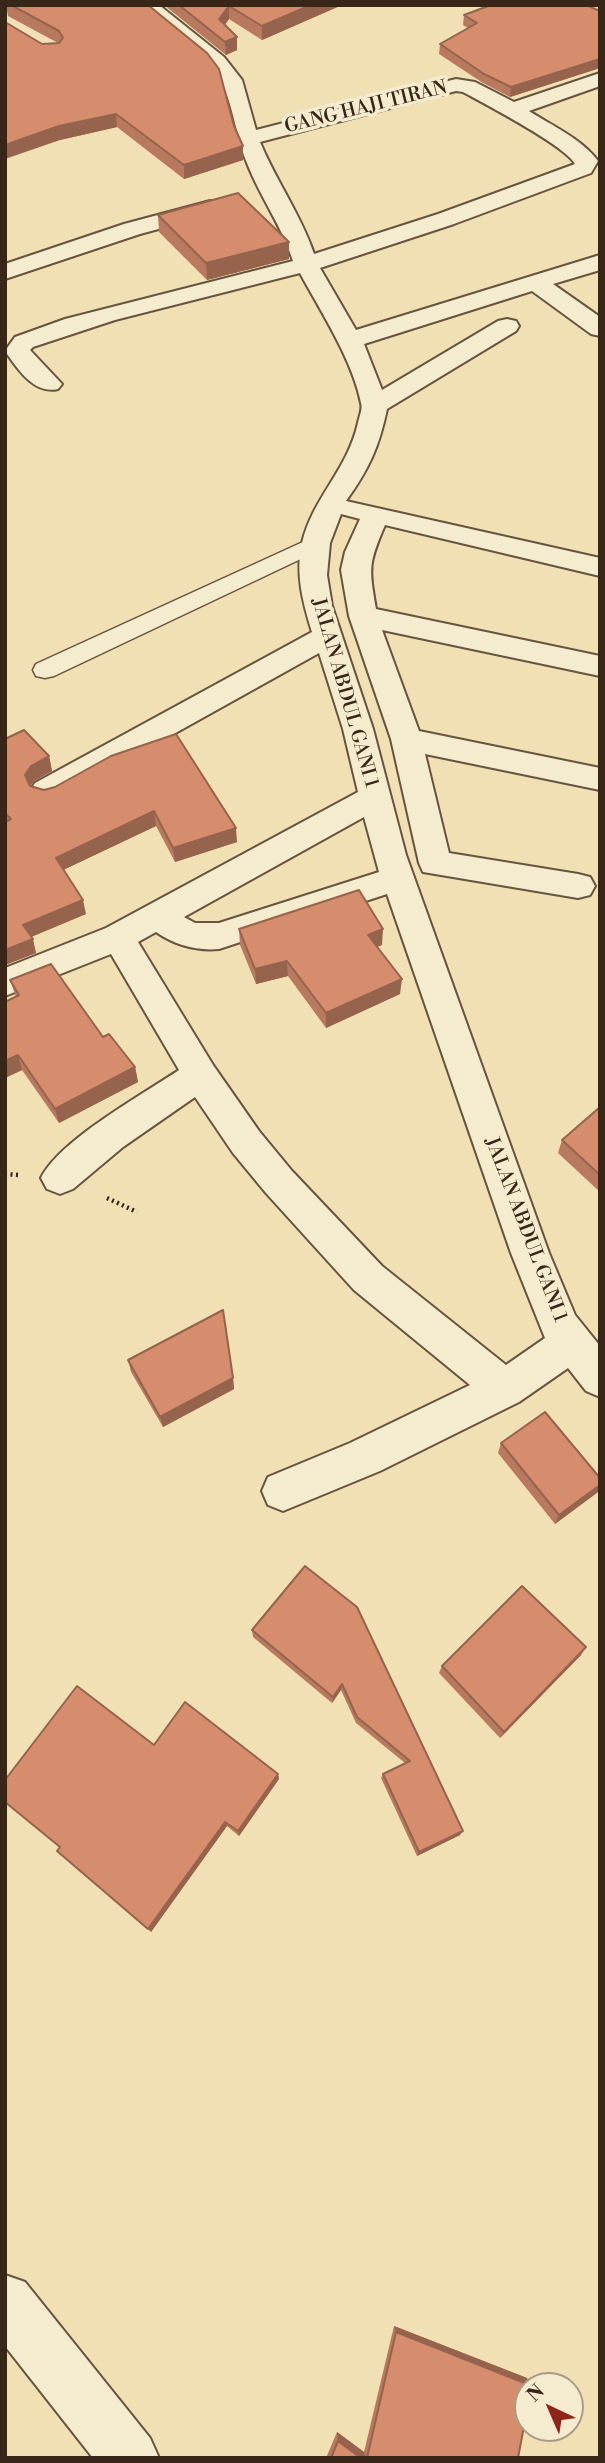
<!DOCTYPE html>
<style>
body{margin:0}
#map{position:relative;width:605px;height:2463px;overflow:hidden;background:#f0e0b4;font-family:"Libre Bodoni",serif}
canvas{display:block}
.frame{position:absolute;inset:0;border:7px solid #382618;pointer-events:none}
.north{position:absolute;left:514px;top:2372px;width:70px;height:70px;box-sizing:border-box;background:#f5ebce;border:2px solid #a99c85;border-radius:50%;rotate:316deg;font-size:19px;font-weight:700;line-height:28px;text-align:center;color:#382618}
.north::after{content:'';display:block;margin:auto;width:24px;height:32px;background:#8f2418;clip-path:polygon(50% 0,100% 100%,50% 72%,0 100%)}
</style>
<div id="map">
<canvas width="605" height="2463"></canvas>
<div class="frame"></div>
<div class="north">N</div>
</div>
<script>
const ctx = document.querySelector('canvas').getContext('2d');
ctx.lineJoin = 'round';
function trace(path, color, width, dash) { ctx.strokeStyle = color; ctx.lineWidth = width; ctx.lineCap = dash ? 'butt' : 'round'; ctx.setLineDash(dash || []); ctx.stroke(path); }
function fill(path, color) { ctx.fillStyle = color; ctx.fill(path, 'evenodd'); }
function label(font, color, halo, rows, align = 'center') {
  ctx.font = font + ' "Libre Bodoni",serif'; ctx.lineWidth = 7; ctx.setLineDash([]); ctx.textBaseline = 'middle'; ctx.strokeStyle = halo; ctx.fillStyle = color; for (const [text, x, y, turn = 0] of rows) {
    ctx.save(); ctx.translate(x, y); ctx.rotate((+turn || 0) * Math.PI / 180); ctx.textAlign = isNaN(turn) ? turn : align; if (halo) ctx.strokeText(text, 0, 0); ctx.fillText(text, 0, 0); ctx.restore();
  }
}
const path = new Path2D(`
 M5,1174L18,1175
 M107,1198L137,1212`);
const lane = new Path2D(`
 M316,536L324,538L327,543L324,548L54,676L45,678L36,676L33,670L36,664Z`);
const street = new Path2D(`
 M137,5H159L224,57L242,80L256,130L456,79L475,82L514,102L600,73V86L529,111C551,125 582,139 598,161L591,173L454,224L320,268L356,330L600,255V270L553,284L600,317V336L591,334L532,291L364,344L382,390L498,321L507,319L516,321L519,326L516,331L387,409C379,447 369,469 346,501L600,558V576L385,525C368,564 369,568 376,609L600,656V676L382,630L419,731L600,768V790L425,754L449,853L578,874L590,877L595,886L590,895L578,898L423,872L419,863L391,739L349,616L341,570L345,552L360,519L341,514L330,543L327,575L332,606L373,729L406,855L549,1253L575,1315L600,1346V1397L586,1391L568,1368L519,1402L380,1471L283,1511L268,1505L262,1491L268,1477L350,1443L470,1385L354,1290L266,1193L233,1153L195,1097L123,1147L73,1189L60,1194L47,1189L41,1178C60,1140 142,1095 179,1070L111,954L5,996V968L106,928L358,792L343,729L319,653L57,799L46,802L35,799L30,791L35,783L312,632C303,603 295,573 302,543C313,497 347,471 358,423C359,417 363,409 361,403C352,359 321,312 300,273L115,320L33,347L30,350L62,384L58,389C34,395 17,368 5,351L15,337L65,319L293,261C282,226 260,197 247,163C234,133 233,92 212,68C191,44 157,31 137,5ZM456,91L463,92C485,104 566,146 575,164L438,214L314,254C301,215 276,181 260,142ZM364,817L379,872L219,923H195L184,917ZM387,894L511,1253L545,1338L506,1365L382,1266L292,1171L259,1131L213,1065L138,942L156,932C175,945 196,951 219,949Z
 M210,201L218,203L221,208L218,213L140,234L5,279V264L124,224Z
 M5,2275L25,2282L150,2438L159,2458H93L5,2346Z`);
const wall = new Path2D(`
 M6,5H148L234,126L243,146V160L184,179L117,127L60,140L42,44L58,43L8,16Z
 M164,5H342L262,40L229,19L225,25L237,50L226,55Z
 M600,11V68L510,97L483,83L439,54L440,44L468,28L463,25L464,15Z
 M158,215L289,259L207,280L159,232Z
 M5,739L49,756L52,771L34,781L30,786L44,790L55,787L111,756L237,842L175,862L156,826L63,870L86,914L31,937L36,953L5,965Z
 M239,929L382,945L377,947L400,994L326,1028L288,976L256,984L240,945Z
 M10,980L103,1037L135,1067L138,1082L59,1123L22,1070L5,1078L16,997Z
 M600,1107V1192L558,1153L562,1140Z
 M128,1360L233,1378L234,1389L163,1427L131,1372Z
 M501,1443L598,1492L555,1524L498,1453Z
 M305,1566L460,1835L417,1856L381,1778L383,1774L405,1763L356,1723L341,1690L332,1703L253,1637L252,1630Z
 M581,1655L500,1738L439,1673L442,1666Z
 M154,1745L278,1774L279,1779L239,1836L227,1826L151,1932Z
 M394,2326L527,2378L518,2458H326L337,2432L364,2452Z`);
const shadedWall = new Path2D(`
 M311,5H342L262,40V26Z
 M229,6V19L219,32V19Z
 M237,37V50L226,55L225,42Z
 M600,59V68L510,97L511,87Z
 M116,114L117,127L60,140L5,159V145L59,126Z
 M243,146V160L184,179V165Z
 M289,242V259L207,280L206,263Z
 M49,756L52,771L34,781L28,790L25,775L31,766Z
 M154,811L156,826L59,872L56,858Z
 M236,828L237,842L175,862L173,848Z
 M83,900L86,914L26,939L23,925Z
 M383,929L382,945L367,950L368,935Z
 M33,939L36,953L5,965V950Z
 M287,961L288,976L256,984L255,969Z
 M402,979L400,994L326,1028V1013Z
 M18,1055L22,1070L5,1078V1061Z
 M135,1067L138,1082L59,1123L55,1109Z
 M233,1378L234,1389L163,1427L160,1417Z
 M600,1485L598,1492L555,1524L559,1515Z
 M586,1647L581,1655L500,1738L504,1732Z
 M342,1684L341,1690L332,1703L333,1697Z
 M278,1774L279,1779L239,1836L238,1831Z
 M225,1822L227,1826L151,1932L148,1929Z
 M463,1831L460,1835L417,1856L419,1852Z
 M394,2326L527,2378L532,2386L396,2332Z
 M337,2432L364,2452L365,2458H361L338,2441Z`);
const building = new Path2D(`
 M11,5H148L207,53L219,69L234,126L243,146L184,165L116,114L59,126L5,145V22L42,44L59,43L63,38L59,31Z
 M179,5H311L262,26L229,6L219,19L237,37L225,42Z
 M491,5H586L600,11V59L511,87L484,74L440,44L477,23L464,15Z
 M238,193L289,242L206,263L158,215Z
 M24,730L49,756L31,766L25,775L30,786L44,790L55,787L111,756L176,734L236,828L173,848L154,811L56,858L83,900L23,925L33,939L5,950V822L11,819L5,813V739Z
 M359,890L383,929L368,935L402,979L326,1013L287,961L255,969L239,929Z
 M51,964L103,1037L109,1034L135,1067L55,1109L18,1055L5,1061V1002L19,995L10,980Z
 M600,1107V1175L562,1140Z
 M223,1310L233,1378L160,1417L128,1360Z
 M545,1412L600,1478V1485L559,1515L501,1443Z
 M305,1566L357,1607L463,1831L419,1852L383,1774L410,1761L357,1717L342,1684L333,1697L252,1630Z
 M522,1586L586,1647L504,1732L442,1666Z
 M77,1686L154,1745L185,1702L278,1774L238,1831L225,1822L148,1929L57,1851L60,1847L5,1802V1780Z
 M396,2332L532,2386H528V2405L518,2458H367Z
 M338,2441L361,2458H331Z`);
const farStreetnames = [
 ["GANG HAJI TIRAN",366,108,-14],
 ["JALAN ABDUL GANI 1",344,693,74],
 ["JALAN ABDUL GANI 1",525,1230,69]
];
trace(lane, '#66543f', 3);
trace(street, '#66543f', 4);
trace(path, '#382618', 4.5, [2, 3.5]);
fill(lane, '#f5ebce');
fill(street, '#f5ebce');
fill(wall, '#b8795e');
fill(shadedWall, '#96634c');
fill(building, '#d68d6d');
trace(building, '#96634c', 2);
label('19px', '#382618', '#f5ebce', farStreetnames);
</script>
